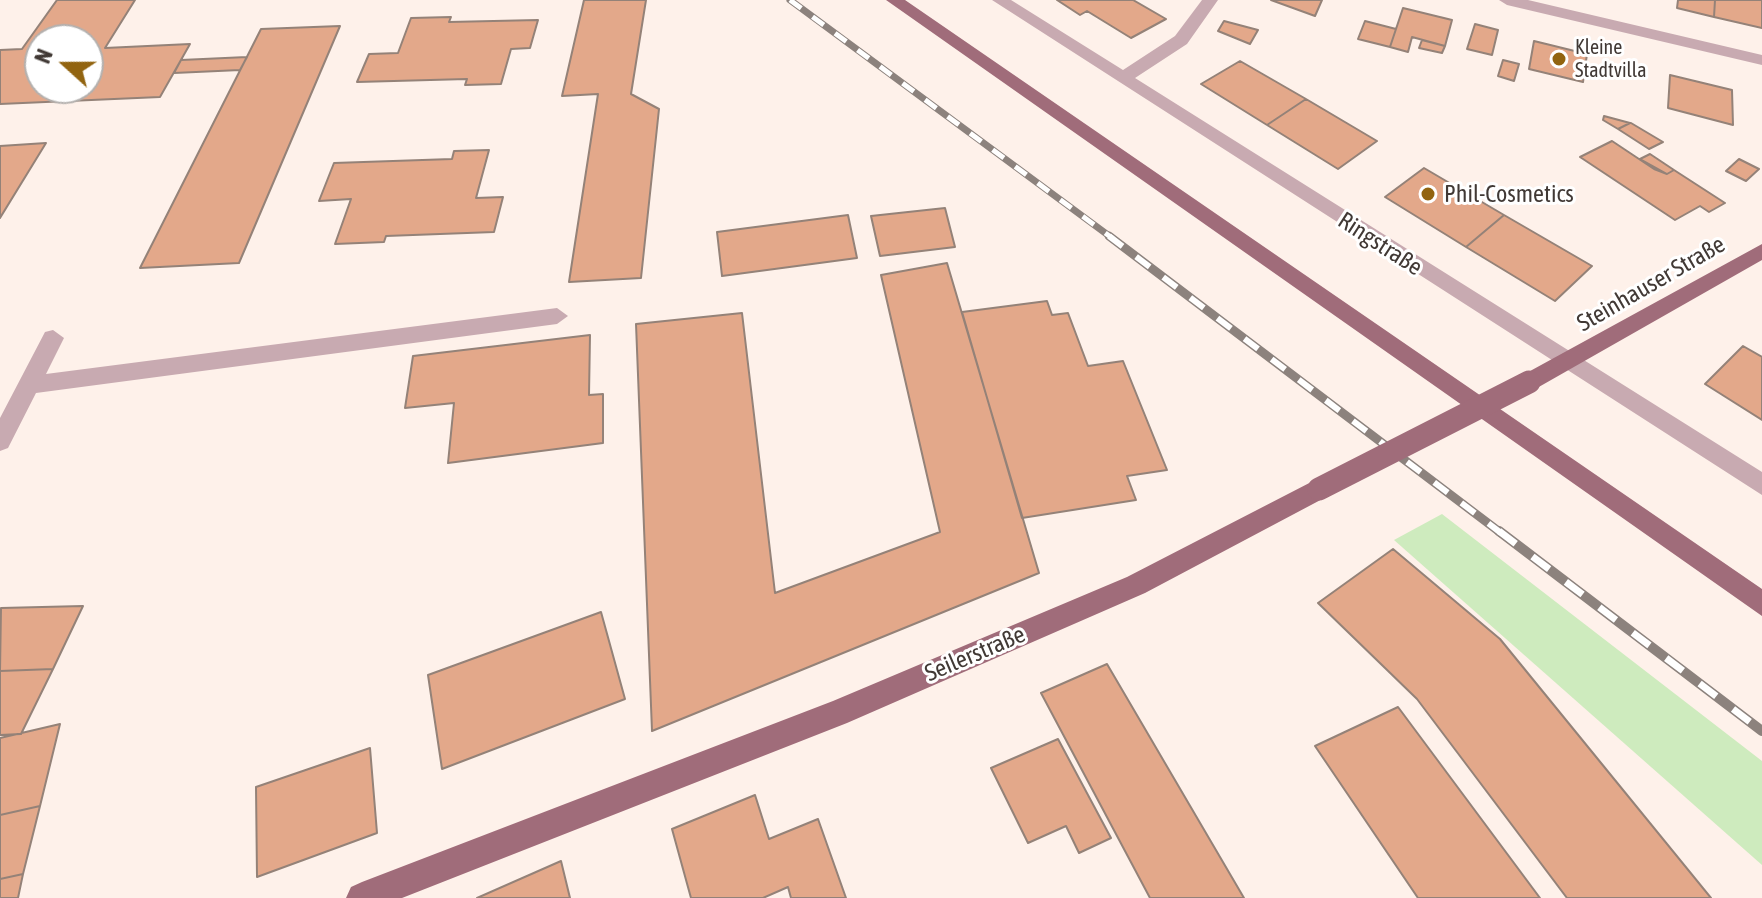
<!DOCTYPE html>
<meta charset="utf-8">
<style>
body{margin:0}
#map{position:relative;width:1762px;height:898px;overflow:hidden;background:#fef1ea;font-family:"Asap Condensed",sans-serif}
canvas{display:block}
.north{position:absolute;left:24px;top:24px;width:80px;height:80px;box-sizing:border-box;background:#fff;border:2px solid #b3b0ae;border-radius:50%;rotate:291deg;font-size:22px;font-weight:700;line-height:32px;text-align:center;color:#413935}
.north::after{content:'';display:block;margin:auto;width:28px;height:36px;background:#926410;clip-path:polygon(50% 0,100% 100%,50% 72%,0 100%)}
</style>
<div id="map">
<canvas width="1762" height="898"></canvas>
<div class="north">N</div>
</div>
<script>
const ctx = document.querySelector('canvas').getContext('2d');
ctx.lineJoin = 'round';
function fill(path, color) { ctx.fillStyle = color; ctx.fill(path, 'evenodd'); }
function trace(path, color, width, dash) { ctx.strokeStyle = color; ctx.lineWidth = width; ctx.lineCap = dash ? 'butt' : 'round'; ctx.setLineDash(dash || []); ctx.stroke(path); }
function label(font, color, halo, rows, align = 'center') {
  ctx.font = font + ' "Asap Condensed",sans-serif'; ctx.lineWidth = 6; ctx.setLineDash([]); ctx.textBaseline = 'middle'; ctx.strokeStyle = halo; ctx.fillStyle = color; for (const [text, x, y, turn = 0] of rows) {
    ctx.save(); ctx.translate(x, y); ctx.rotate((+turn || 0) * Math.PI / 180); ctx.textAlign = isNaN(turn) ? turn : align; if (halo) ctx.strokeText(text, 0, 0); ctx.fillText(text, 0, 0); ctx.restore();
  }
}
const green = new Path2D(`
 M1442,514L1762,761V865L1394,540Z`);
const building = new Path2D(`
 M57,0H135L105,48L190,44L160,97L0,104V50L22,49ZM40,40H88V88H40Z
 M584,0H646L631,94L659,109L641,278L569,282L598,94L562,96Z
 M1057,0H1133L1166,19L1131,38L1087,11L1080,15Z
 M1271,0H1322L1315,16Z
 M1678,0H1715L1714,17L1677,8Z
 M1715,0H1762V28L1714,17Z
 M1403,8L1452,20L1445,46L1412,37L1408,52L1390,47Z
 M451,17L449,22L538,20L530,48L511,49L501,84L465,85L467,79L357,82L369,54L398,53L411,18Z
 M1224,21L1258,30L1250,44L1218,31Z
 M1365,21L1396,29L1390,47L1358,39Z
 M1475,24L1498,30L1492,55L1467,49Z
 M340,26L239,263L140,268L261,29Z
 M1422,40L1445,46L1442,53L1419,48Z
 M1534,41L1587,54L1583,82L1529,69Z
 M247,57L240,70L174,73L181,60Z
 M1503,60L1519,64L1514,81L1498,76Z
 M1240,61L1306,99L1267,125L1201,84Z
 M1670,75L1732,90L1733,125L1668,108Z
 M1306,99L1377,141L1338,169L1267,125Z
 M1604,116L1630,123L1618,129L1603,120Z
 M1630,123H1631L1663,142L1649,149L1618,129Z
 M1612,141L1654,169L1667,174L1674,170L1725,203L1709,212L1700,206L1675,220L1580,157Z
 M46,143L0,218V146Z
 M489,150L476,198L503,197L494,232L386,236L384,242L335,244L351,199L319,201L334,163L452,159L454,151Z
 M1650,154L1674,170L1667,174L1640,159Z
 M1739,159L1759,169L1746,181L1726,171Z
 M1424,168L1504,215L1466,247L1385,197Z
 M945,208L955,247L880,256L871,216Z
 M848,215L857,258L722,276L717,232Z
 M1504,215L1592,266L1555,301L1466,247Z
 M947,263L1039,573L652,731L636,324L742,313L775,593L940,532L881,275Z
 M1047,301L1052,315L1068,313L1088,366L1123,361L1167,470L1127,476L1136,500L1022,518L962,312Z
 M590,335L589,395L603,394V443L448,463L454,403L405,408L413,356Z
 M1743,346L1762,357V420L1705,384Z
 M1393,549L1500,639L1711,898H1567L1417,699L1318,603Z
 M83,606L53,669L0,671L1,608Z
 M601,612L625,699L442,769L428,675Z
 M1107,664L1244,898H1150L1041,693Z
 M53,669L21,734L0,735V671Z
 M1398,707L1540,898H1418L1315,746Z
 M60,724L40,806L0,815V738Z
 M1058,739L1111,838L1079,853L1066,826L1028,843L991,768Z
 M370,748L377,833L257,877L256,787Z
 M755,795L769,839L818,819L846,898H791L788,887L763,898H691L672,829Z
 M40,806L23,874L0,879V815Z
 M561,861L570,898H477Z
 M23,874L18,898H0V879Z`);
const minor = new Path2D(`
 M992,0H1011L1123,70L1175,36L1202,0H1218L1187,44L1135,78L1762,472V495Z
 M1499,0H1528L1762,55V65L1507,5Z
 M557,308L568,316L557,324L36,393L8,448L0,451V418L45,332L53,330L64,338L46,374Z`);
const major = new Path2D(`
 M886,0H905L1762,589V616Z
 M1762,244V260L1537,388H1521L1518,382L1521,376Z
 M1319,478L1328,482L1331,489L1328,496L1145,593L847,723L402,898H346L351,887L362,882L833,701L1127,577Z`);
const railFar2 = new Path2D(`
 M790,0L1112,238`);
const railFar1 = new Path2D(`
 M1109,236L1501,533`);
const rail = new Path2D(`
 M1499,531L1762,731`);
const majorBridge = new Path2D(`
 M1319,489L1529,382`);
const markers = [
 [1559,59,8,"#926410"],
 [1428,194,8,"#926410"]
];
const farPoinames = [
 ["Kleine",1575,48],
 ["Stadtvilla",1575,71]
];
const poiNames = [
 ["Phil-Cosmetics",1444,194]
];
const streetNames = [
 ["Ringstraße",1380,244,33],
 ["Steinhauser Straße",1651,284,-30],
 ["Seilerstraße",975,654,-23]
];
fill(green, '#ceebbe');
fill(building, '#e3a88a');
trace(building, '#948278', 2);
fill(minor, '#c8aab1');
fill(major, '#a06c7a');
trace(railFar2, '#8c827d', 7);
trace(railFar1, '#8c827d', 9);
trace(rail, '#8c827d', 10);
trace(railFar2, '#fff', 5, [14]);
trace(railFar1, '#fff', 6, [17]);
trace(rail, '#fff', 7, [21]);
trace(majorBridge, '#a06c7a', 23);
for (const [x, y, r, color] of markers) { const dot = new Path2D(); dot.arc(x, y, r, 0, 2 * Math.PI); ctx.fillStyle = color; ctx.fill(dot); trace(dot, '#fff', 3); }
label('20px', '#413935', '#fff', farPoinames, 'left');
label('24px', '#413935', '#fff', poiNames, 'left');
label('24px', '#413935', '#fff', streetNames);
</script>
